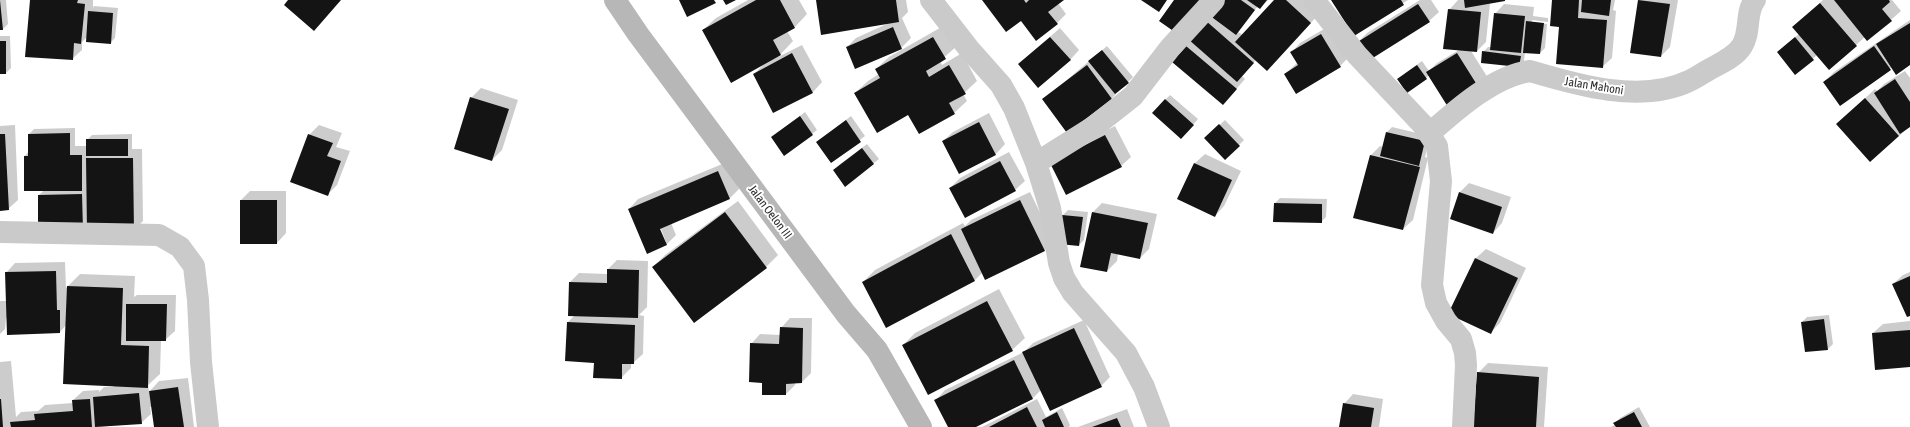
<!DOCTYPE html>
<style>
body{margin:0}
canvas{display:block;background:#fff}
</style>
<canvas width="1910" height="427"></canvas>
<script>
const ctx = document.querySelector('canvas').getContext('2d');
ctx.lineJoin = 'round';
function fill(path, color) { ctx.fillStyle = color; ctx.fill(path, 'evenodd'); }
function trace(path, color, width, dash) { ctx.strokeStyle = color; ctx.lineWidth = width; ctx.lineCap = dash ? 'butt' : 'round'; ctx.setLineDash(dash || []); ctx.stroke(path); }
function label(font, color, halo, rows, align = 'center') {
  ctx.font = font + ' "Asap Condensed",sans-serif'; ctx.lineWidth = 4; ctx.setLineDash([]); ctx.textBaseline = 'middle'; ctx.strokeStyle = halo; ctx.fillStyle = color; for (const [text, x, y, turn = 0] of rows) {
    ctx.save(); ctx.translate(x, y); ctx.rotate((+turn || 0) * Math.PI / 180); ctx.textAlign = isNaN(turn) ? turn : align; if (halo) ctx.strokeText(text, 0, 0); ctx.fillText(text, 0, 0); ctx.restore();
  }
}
const shadow = new Path2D(`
 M0,0H6L8,24L3,29H0Z
 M31,0H93V8L94,6L118,8L115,38L110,43L87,37L82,42V50L72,59Z
 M748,0H799L807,14L795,27L787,31L793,41L778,57L802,45L822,82L813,92L774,112L754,74L764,64L703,30L716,18Z
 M817,0H906L908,12L902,18L911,38L901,48L847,47L856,38L889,23Z
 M983,0H1062L1058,3L1066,14L1057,23L1021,19Z
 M1222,0H1268L1260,8L1258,6L1238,32L1243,35L1276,0H1306L1320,13L1276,60H1256L1242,76L1245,79L1232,94L1186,46Z
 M1332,0H1408L1354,35Z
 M1420,0H1431L1439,12L1429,21L1368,60L1357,43L1367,33Z
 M1458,0H1504L1490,3L1486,42L1477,51H1471L1488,78L1478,87L1429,75L1426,78L1404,74L1422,61L1429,71L1437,63L1459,50L1449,10Z
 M1554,0H1615L1613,10L1616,11L1612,58L1602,67L1561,26Z
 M1639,0H1678L1670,47L1661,56L1631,52Z
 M1823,0H1892L1901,11L1868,40L1865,37L1829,69L1817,55L1796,73L1783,47L1799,34L1793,27Z
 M1504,4L1534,7L1533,16L1548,18V22L1532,20V22L1547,24L1545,48L1540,53L1525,52L1524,61L1519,66L1483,52L1488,47H1491L1495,14Z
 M1910,20V64L1892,67L1840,104L1824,82L1834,72Z
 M945,25L957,46L940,61L942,65L962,53L977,81L963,94L967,101L954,113L909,114L855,93L868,81L879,74L876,69L889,57Z
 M1331,25L1350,56L1340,66L1285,74L1297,63L1291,53L1300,43Z
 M1060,28L1079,50L1070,60L1019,64Z
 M0,36H10L11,68L6,73H0Z
 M1107,46L1133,77L1112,98L1068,132L1043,100Z
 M1905,71L1910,78V126L1899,136L1847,115L1875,89L1877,91L1884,84Z
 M481,88L518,100L502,150L492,160L471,98Z
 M1170,95L1198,119L1186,133L1165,100Z
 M805,112L817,130L812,134L772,137Z
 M989,113L1005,144L996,154L959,172L943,141L953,132Z
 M851,116L865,136L831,162L817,142Z
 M1225,120L1244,140L1225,159L1206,138Z
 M15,125L18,200L8,209L0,210V126Z
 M319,125L342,133L336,147L350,151L337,185L327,195L309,135Z
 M1115,126L1131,157L1121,166L1061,154Z
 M1392,127L1430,136L1425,157L1428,158L1413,220L1403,229L1371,155L1380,146L1383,147L1387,132Z
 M75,128V146H87V140L92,135L132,134V149H142L143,221L134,230L82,229L39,195L44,190H25V156L29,151V134L34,129Z
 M867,144L879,159L845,185L839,165Z
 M1009,152L1025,181L1015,190L950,188L960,178Z
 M1205,154L1241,171L1224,206L1215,216L1178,199L1195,163Z
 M727,162L739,189L729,199L671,223L676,235L666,245L629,209L638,199ZM659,224L666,242H664L657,225Z
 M1469,183L1511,197L1502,223L1493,233L1451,219L1460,192Z
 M250,191H286V233L277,243L241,200Z
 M1030,192L1054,241L1045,250L986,279L983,272L975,280L887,327L863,282L875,270L963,223L965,226L971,220Z
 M1280,198L1327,199L1326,217L1321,222L1274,221L1275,203Z
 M738,201L778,255L766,267H653L665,255Z
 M1102,203L1157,214L1149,249L1140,258L1118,254L1117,261L1107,271L1081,266L1093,212Z
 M1068,210L1088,212L1084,240L1079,245L1063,215Z
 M1486,249L1526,268L1500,323L1491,332L1450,313L1476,258Z
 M617,260L648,261L647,307L639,315L644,316L643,354L633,363H631V368L621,378L595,362L568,322L575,315L570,282L579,273L608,274V269Z
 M65,262L66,288L80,274L135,276L134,297L137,295H176L175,331L165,340H161L160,374L148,385L149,392L159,381L188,378L194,427H155L152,407H150L151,414L141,423L100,427H0V362L11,361L16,417L21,412L38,411L45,405L73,403V400L83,391L99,390V392L104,387H114L66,325L60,332L6,318L5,329L0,334V301H7L6,273L15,263Z
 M1910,272V315L1893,284L1903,275Z
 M999,289L1025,338L1012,350L903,345L915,333Z
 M1829,315L1833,344L1828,349L1802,322L1807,317Z
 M790,318H812L811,373L802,382H795V385L786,394L763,382L751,344L760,334L780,335L781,328Z
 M1084,320L1110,377L1101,386L1041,390L1033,398L974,427H949L936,400L945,390L1024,352L1033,343Z
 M1910,321V366L1873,333L1883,324Z
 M1488,363L1548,367L1544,427H1474L1478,373Z
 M1353,394L1383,399L1379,427H1340L1344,404Z
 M1037,399L1046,417L1062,408L1070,425L1069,427H982Z
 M1639,407L1650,427H1611L1616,424L1615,423L1620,418Z
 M1127,409L1134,427H1078Z`);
const building = new Path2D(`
 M0,0L3,30H0Z
 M30,0H78L77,3L85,4L81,44L74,43L73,60L25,57Z
 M288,0H341L314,31L284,5Z
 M679,0H714L716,3L687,17Z
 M723,0H736L726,5Z
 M756,0H780L795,28L773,40L781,55L731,83L702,30Z
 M816,0H896L899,22L821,35Z
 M982,0H1024L1026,3L1029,0H1064L1048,12L1058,24L1036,41L1021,21L1006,32Z
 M1141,0H1167L1159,12Z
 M1174,0H1204L1179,35L1159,21Z
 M1221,0H1241L1255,10L1236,35L1209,15Z
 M1247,0H1267L1260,9Z
 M1274,0H1286L1311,23L1267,71L1235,42Z
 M1331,0H1401L1404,5L1354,36Z
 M1464,0H1505V1L1465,8Z
 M1552,0H1579L1578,18L1607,20L1603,68L1556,64L1559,27L1550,26Z
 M1582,0H1611L1609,16L1581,12Z
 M1638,0L1670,4L1661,57L1630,53Z
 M1834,0H1889L1890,2L1882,9L1892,21L1867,41Z
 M1820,3L1857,46L1829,70L1792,27Z
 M1418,4L1430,22L1368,61L1356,43Z
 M1448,9L1481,12L1477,52L1443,49Z
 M88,11L113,13L111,44L86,42Z
 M1494,13L1525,16L1521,53L1490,50Z
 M1205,20L1254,63L1237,82L1188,39Z
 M1526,21L1544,23L1540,54L1523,53Z
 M1910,23V65L1896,75L1876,44Z
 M893,27L902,49L855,69L846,47Z
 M1321,34L1341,67L1296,94L1284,74L1298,65L1290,52Z
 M933,37L946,59L926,71L929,77L949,65L966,94L949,103L955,114L919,134L908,115L877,133L854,93L880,78L875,69Z
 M1050,37L1071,60L1038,88L1018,64Z
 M1795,37L1814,60L1795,75L1777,52Z
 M0,41H6V74H0Z
 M1186,46L1237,89L1223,105L1172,62Z
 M1874,46L1891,70L1840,106L1823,82Z
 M1102,50L1129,83L1115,94L1088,61Z
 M1482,51L1521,56L1519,67L1481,63Z
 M792,53L813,93L773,113L753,74Z
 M1457,53L1479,88L1448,107L1426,72Z
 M1087,65L1112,99L1067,133L1042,99Z
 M1417,65L1427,79L1407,93L1397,79Z
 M1895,79L1910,102V127L1900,134L1874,93Z
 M470,97L509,109L492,161L454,149Z
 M1865,98L1899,136L1870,162L1836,124Z
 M1165,99L1194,125L1181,139L1152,113Z
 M800,116L813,135L784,156L771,137Z
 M846,120L861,142L831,163L816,142Z
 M979,122L996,155L959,174L942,141Z
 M1219,124L1240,146L1225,160L1204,138Z
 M1386,132L1425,141L1419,166L1380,156Z
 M70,133V155H82V191H24V156H28V134Z
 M0,134H5L9,210L0,211Z
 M308,134L333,143L327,156L341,161L328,196L290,182Z
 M1105,135L1122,167L1066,195L1050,163Z
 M86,139H128V156H86Z
 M862,148L874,164L845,187L833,170Z
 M1370,155L1420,167L1403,230L1353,218Z
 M86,158H133L134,231H87Z
 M1000,161L1016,191L965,218L949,188Z
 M1194,163L1232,180L1215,217L1177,199Z
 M718,171L730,199L660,229L667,245L647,254L628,209Z
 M1459,192L1502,207L1493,234L1450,219Z
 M82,194L83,230L38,231V195Z
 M240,200H277V244H240Z
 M1020,200L1045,251L985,280L961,229Z
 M1274,203L1322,204V223L1273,222Z
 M725,212L767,268L694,323L652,267Z
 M1092,212L1148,223L1140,259L1111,253L1107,272L1080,267Z
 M1062,215L1083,217L1079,246L1059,244Z
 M951,234L975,281L886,328L862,282Z
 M1475,258L1518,278L1491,334L1448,314Z
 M607,269L639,270L638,318L568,316L569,282L607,283Z
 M56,271L57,310H60V333L7,335L5,272Z
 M1910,276V316L1907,317L1892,284Z
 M67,286L123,288L121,345L149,346L148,388L63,384Z
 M987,301L1013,351L928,395L902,345Z
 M126,304H167L166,341H126Z
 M1824,319L1828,350L1805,352L1801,322Z
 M567,322L635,325L634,364H622V379L593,378L594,363L565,361Z
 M780,327L803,328L802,383L786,384V395H762V383L749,382L750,343L779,344Z
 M1074,328L1102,387L1050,411L1022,352Z
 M1910,330V367L1875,370L1872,333Z
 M1014,360L1033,399L976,427H948L934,400Z
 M1477,372L1539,377L1536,427H1473Z
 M178,387L184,427H154L149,391Z
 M139,393L142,424L95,427L93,397Z
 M0,399H1L3,427H0Z
 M90,399L92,427H11L10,422L35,420L34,414L73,411L72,400Z
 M1343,403L1374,408L1371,427H1339Z
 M1027,407L1037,427H989Z
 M1057,412L1064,427H1045L1042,420Z
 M1634,412L1642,427H1616L1613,423Z
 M1117,418L1121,427H1092Z`);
const street = new Path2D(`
 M931,0L969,49L1001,85L1014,108L1036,163L1050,208L1059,263L1064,278L1073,293L1126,353L1144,387L1159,427
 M1314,0L1357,55L1423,125L1437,146L1441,181L1432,285L1436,303L1446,321L1461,339L1465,353L1466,365L1463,427
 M1430,133C1456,110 1494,76 1530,71C1577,85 1641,104 1689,81C1696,78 1703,73 1710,69C1721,63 1735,57 1742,46C1751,32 1745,12 1755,0
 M1036,163L1095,126L1133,96L1170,48L1214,0
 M0,232L159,235L180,247L194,266L198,300L201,362L208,427`);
const secondary = new Path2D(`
 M615,0L638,34L846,314L877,350L921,427`);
const streetNames = [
 ["Jalan Mahoni",1594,86,9],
 ["Jalan Oelon III",770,212,53]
];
fill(shadow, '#0003');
fill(building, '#141414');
trace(street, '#cacaca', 22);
trace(secondary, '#b7b7b7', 22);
label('12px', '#2d2d2d', '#fff', streetNames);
</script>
